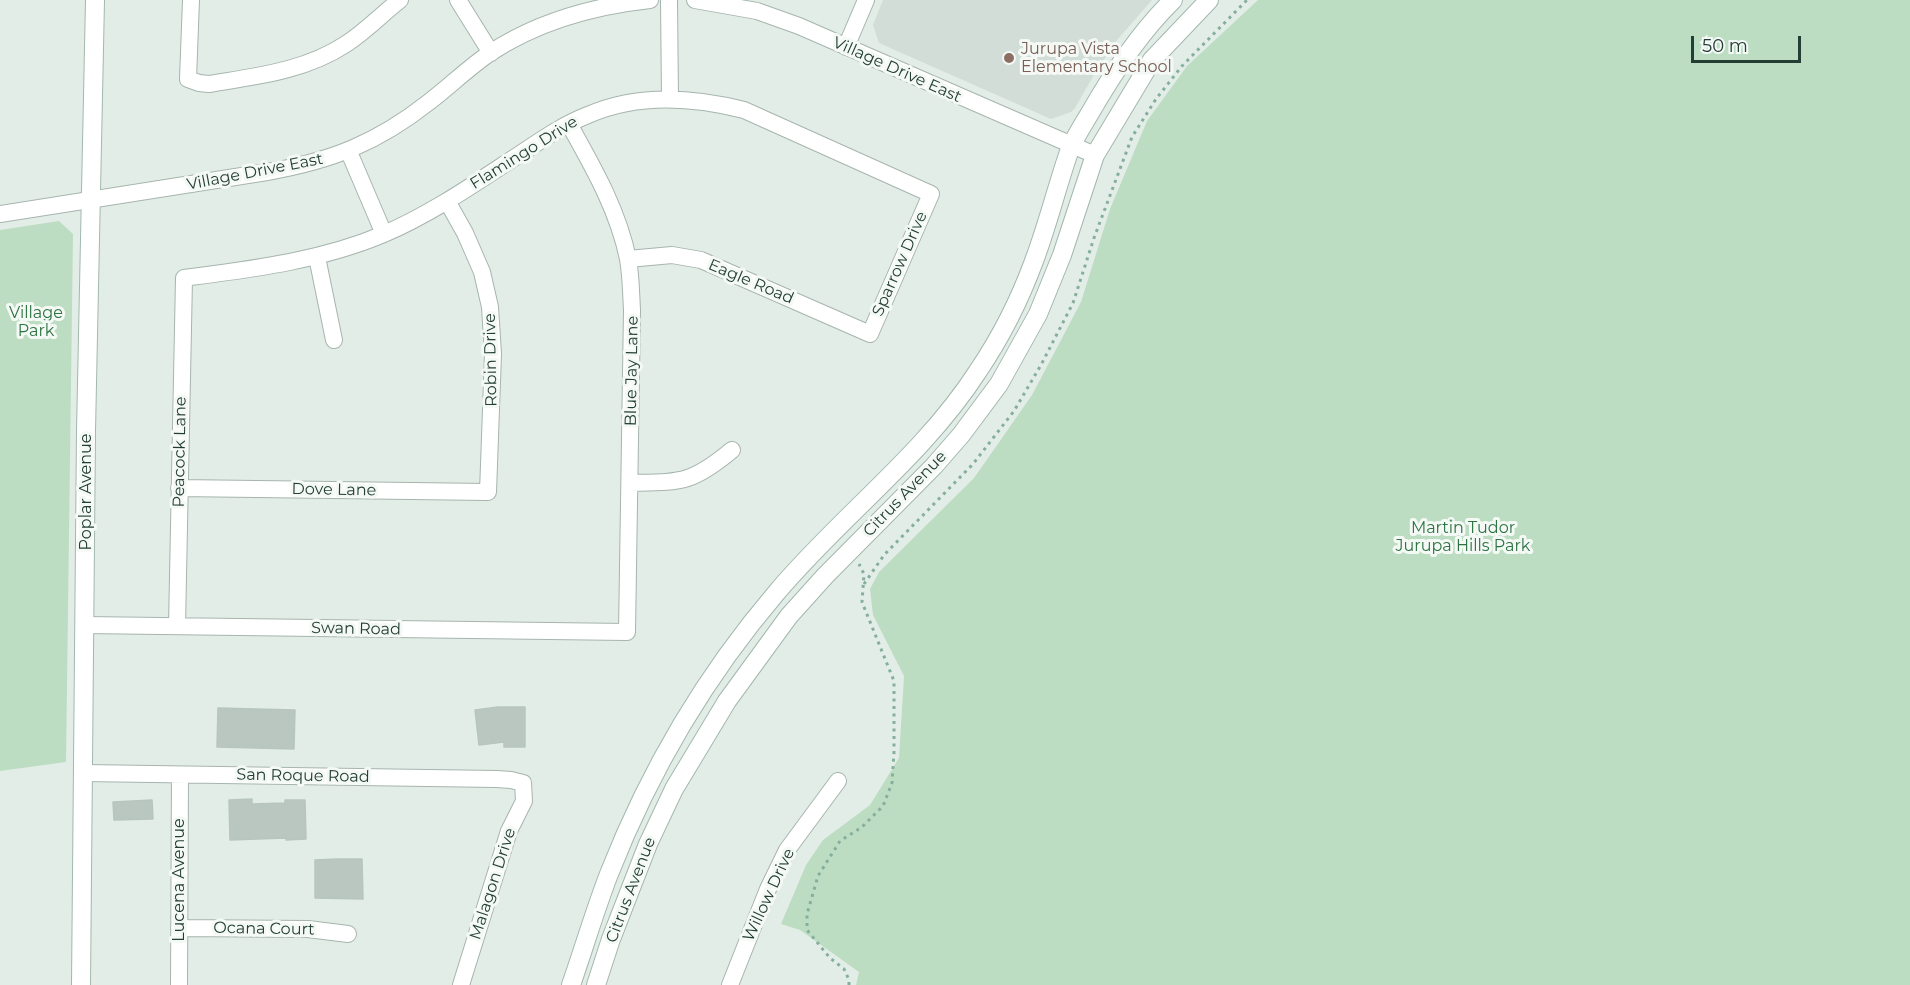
<!DOCTYPE html>
<style>
body{margin:0}
#map{position:relative;width:1910px;height:985px;overflow:hidden;background:#e3ede7;font-family:Montserrat,sans-serif}
canvas{display:block}
.scale{position:absolute;left:1691px;top:36px;width:110px;height:27px;box-sizing:border-box;border:3px solid #233e34;border-top:0;padding-left:8px;font-size:18px;line-height:21px;white-space:nowrap;color:#233e34;-webkit-text-stroke:4px #f4f9f6;paint-order:stroke}
</style>
<div id="map">
<canvas width="1910" height="985"></canvas>
<div class="scale">50 m</div>
</div>
<script>
const ctx = document.querySelector('canvas').getContext('2d');
ctx.lineJoin = 'round';
function fill(path, color) { ctx.fillStyle = color; ctx.fill(path, 'evenodd'); }
function trace(path, color, width, dash) { ctx.strokeStyle = color; ctx.lineWidth = width; ctx.lineCap = dash ? 'butt' : 'round'; ctx.setLineDash(dash || []); ctx.stroke(path); }
function label(font, color, halo, rows, align = 'center') {
  ctx.font = font + ' Montserrat,sans-serif'; ctx.lineWidth = 6; ctx.setLineDash([]); ctx.textBaseline = 'middle'; ctx.strokeStyle = halo; ctx.fillStyle = color; for (const [text, x, y, turn = 0] of rows) {
    ctx.save(); ctx.translate(x, y); ctx.rotate((+turn || 0) * Math.PI / 180); ctx.textAlign = isNaN(turn) ? turn : align; if (halo) ctx.strokeText(text, 0, 0); ctx.fillText(text, 0, 0); ctx.restore();
  }
}
const built = new Path2D(`
 M883,0H1152L1117,40L1095,73L1075,108L1071,112L1051,119L879,43L873,25Z`);
const green = new Path2D(`
 M1258,0H1910V985H856L859,972L800,930L781,924L806,865L823,840L870,805L899,758L904,676L873,615L870,589L879,572L974,478L1032,395L1081,302L1110,209L1147,121L1187,66Z
 M59,221L73,234L66,762L0,771V230Z`);
const building = new Path2D(`
 M498,707H525V747H504V742L479,745L475,710Z
 M218,708L295,710L294,749L217,747Z
 M252,799V804L285,803V800H305L306,839L286,840V838L230,840L229,800Z
 M152,800L153,819L114,820L113,802Z
 M337,859H362L363,899L315,898V860Z`);
const path = new Path2D(`
 M864,584L884,555L973,464L1014,411L1041,365L1073,303L1094,238L1132,137L1156,99L1182,66L1247,0
 M849,985V980L844,969L830,958L807,930V914L818,876L840,841L862,827L883,806L892,783L894,752V681L862,602L864,574L859,564`);
const street = new Path2D(`
 M191,0L188,79L199,83L209,84C257,76 305,71 346,44C366,31 382,14 400,0
 M458,0L491,53
 M669,0L670,99
 M695,0L757,11L799,26L1095,155
 M846,47L866,0
 M349,152L384,234
 M0,214L267,172C331,161 377,143 429,102C450,86 468,68 490,53C537,22 594,6 650,0
 M317,257L334,340
 M630,483C681,482 691,484 732,450
 M179,488L488,492L493,354L490,307L482,272L465,233L447,201
 M84,625L627,632L632,310C631,293 631,276 628,259C618,210 593,167 569,124
 M177,626L184,278C252,269 320,261 384,234C431,214 474,184 517,156C540,141 562,125 588,115C638,93 693,97 744,110L931,194L870,334L701,260L672,255L628,259
 M83,773L497,779L511,780L523,783L524,801L509,831L461,985
 M179,928L308,929L348,934
 M179,985L180,775
 M730,985L768,889L787,850L838,781`);
const secondary = new Path2D(`
 M81,985L86,431L95,0
 M571,985C584,948 595,910 609,874C649,772 706,675 777,592C841,516 924,455 978,371C1001,337 1020,299 1034,261C1048,224 1057,186 1070,149C1075,137 1083,125 1090,113C1113,73 1140,32 1173,0
 M596,985L611,939L648,844L674,789L727,701L789,616L825,576L934,466L961,435L999,384L1038,314L1062,255L1095,155L1152,60L1209,0`);
const markers = [
 [1009,58,6,"#8d6e63"]
];
const educationNames = [
 ["Jurupa Vista",1021,49],
 ["Elementary School",1021,67]
];
const streetNames = [
 ["Village Drive East",897,70,24],
 ["Flamingo Drive",524,153,-32],
 ["Village Drive East",255,172,-11],
 ["Sparrow Drive",900,264,-66],
 ["Eagle Road",751,282,23],
 ["Robin Drive",491,360,-91],
 ["Blue Jay Lane",632,371,-89],
 ["Peacock Lane",180,452,-89],
 ["Dove Lane",334,490,1],
 ["Poplar Avenue",86,492,-90],
 ["Citrus Avenue",905,494,-46],
 ["Swan Road",356,629,1],
 ["San Roque Road",303,776,1],
 ["Lucena Avenue",179,880,-90],
 ["Malagon Drive",493,884,-72],
 ["Citrus Avenue",631,890,-69],
 ["Willow Drive",769,895,-65],
 ["Ocana Court",264,929,1]
];
const parkNames = [
 ["Village",36,313],
 ["Park",36,331],
 ["Martin Tudor",1463,528],
 ["Jurupa Hills Park",1463,546]
];
fill(built, '#d1ddd6');
fill(green, '#bdddc2');
fill(building, '#b9c7c0');
trace(building, '#b6c6be', 1.5);
trace(street, '#a6b5ae', 18);
trace(secondary, '#a2b8ae', 20);
trace(path, '#85af9d', 3, [3, 4.5]);
trace(street, '#fff', 16);
trace(secondary, '#fff', 18);
for (const [x, y, r, color] of markers) { const dot = new Path2D(); dot.arc(x, y, r, 0, 2 * Math.PI); ctx.fillStyle = color; ctx.fill(dot); trace(dot, '#f4f9f6', 2); }
label('16px', '#785e54', '#f4f9f6', educationNames, 'left');
label('16px', '#233e34', '#f4f9f6', streetNames);
label('16px', '#2e7442', '#f4f9f6', parkNames);
</script>
